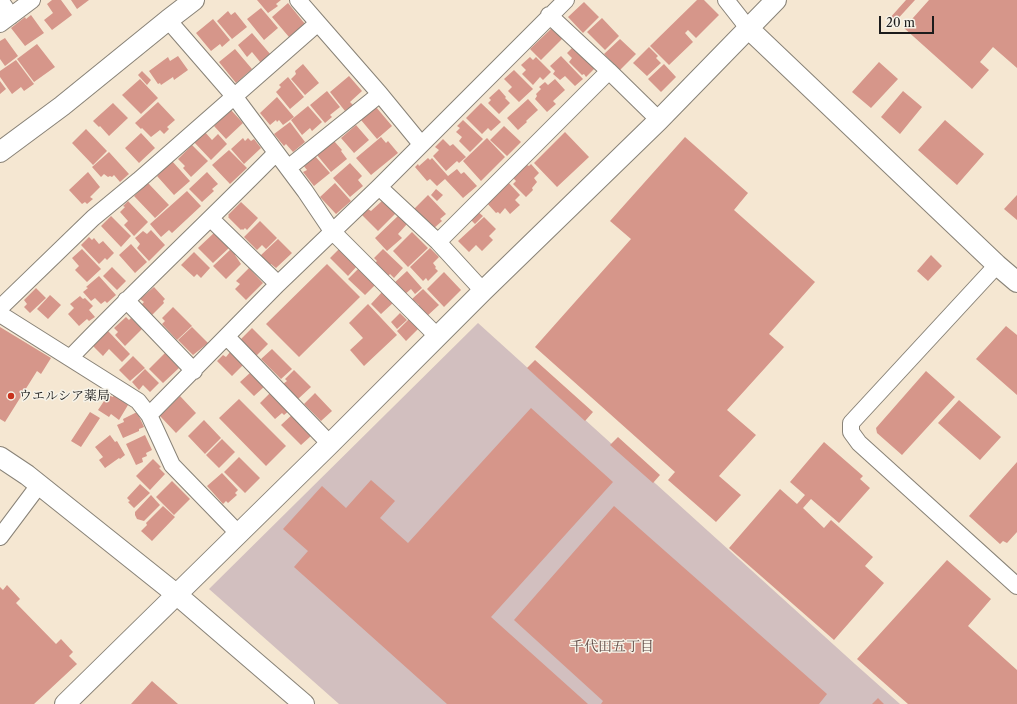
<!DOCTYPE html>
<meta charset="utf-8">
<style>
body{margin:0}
#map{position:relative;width:1017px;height:704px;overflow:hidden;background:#f5e7d2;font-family:"Libre Caslon Text",serif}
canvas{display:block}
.scale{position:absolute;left:879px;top:16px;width:55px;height:18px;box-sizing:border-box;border:2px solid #1c1c1c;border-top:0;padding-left:5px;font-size:12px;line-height:14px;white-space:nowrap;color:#1c1c1c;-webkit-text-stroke:3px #f7f3e8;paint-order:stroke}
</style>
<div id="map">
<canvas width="1017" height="704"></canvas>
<div class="scale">20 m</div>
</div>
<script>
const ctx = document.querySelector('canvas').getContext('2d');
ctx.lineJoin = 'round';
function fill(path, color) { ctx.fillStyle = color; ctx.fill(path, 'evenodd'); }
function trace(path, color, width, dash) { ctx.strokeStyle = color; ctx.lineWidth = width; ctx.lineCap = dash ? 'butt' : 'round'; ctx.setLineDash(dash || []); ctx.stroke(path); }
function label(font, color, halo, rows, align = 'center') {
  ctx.font = font + ' "Libre Caslon Text","Noto Serif JP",serif'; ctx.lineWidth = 3; ctx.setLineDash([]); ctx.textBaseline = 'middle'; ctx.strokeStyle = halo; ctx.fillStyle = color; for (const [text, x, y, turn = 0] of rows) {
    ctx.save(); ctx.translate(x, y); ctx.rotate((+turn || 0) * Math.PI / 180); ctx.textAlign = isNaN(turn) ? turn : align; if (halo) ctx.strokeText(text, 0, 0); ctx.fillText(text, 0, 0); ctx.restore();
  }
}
const industrial = new Path2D(`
 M478,323L855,664L900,704H339L209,589Z`);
const building = new Path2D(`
 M52,0H61L72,15L52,30L44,20L53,13L47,4Z
 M71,0H89L77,9Z
 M257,0H281L276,4L278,6L268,13Z
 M697,0H704L719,15L696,38L688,30L685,33L693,42L669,65L650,46Z
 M906,0H915L894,23L889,19Z
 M929,0H1017V68L993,47L980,62L989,70L972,89L904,28Z
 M584,2L599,17L583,33L568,17Z
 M288,3L305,24L289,37L272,17Z
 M261,8L278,28L264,40L247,19Z
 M228,11L231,15L235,12L247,27L232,39L217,21Z
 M31,15L44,33L25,46L11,28L25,17L26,19Z
 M602,18L619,36L605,50L587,32Z
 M213,19L230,40L222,47L220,44L211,51L196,33Z
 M554,26L564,37L541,60L530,49Z
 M252,33L271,55L261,63L252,52L247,57L238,45Z
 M5,38L18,56L5,66L0,59V41Z
 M620,39L636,54L620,70L604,54Z
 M37,44L55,67L34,82L17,59Z
 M574,46L597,66L586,77L584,74L582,75L569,62L572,58L567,53Z
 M649,47L658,56L656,58L661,63L647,76L633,63Z
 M235,49L252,69L236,83L219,62Z
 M178,56L188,70L174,80L173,77L161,85L160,83L158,84L149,71L168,57L170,61Z
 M561,56L583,79L575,86L565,76L560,80L553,74L555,71L550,66Z
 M530,57L533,60L536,57L551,72L543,80L540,77L533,85L522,74L526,70L521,65Z
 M16,60L34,84L24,91L21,87L12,94L0,77V71Z
 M879,62L898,79L871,108L852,92Z
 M303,64L319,83L305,95L291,79L296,74L295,71Z
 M664,64L676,77L661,92L648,79Z
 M514,70L533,89L519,102L508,91L512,87L504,79Z
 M142,71L151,80L147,85L138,75Z
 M349,76L362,91L350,102L353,105L345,111L330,92Z
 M288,77L304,97L290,109L276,92L281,87L279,85Z
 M140,79L158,98L141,114L122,95Z
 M555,79L565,90L553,101L556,104L547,112L535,99L537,96L536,94L541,89L539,87L545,82L548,85Z
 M0,81L6,89L0,94Z
 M499,89L506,97L505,98L510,103L499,114L488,103L491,100L489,98Z
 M327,91L340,107L330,115L332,117L325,123L310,105Z
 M903,91L922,107L900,134L881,117Z
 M277,97L294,117L283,125L279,120L277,122L276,120L270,125L260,113Z
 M528,99L538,110L526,121L527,122L518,130L507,118Z
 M158,102L175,120L167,127L169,129L164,134L160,130L151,137L142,128L141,129L135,123Z
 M113,103L128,118L109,136L100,126L99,127L93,121Z
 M481,103L501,122L491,131L488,128L482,134L466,118Z
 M308,106L322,122L312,131L310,128L302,135L291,120Z
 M376,107L392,126L377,139L361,120Z
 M231,110L243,123L226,139L214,126L220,120L218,118L223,113L225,115Z
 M463,120L483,139L470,152L459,141L462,137L456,132L460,128L457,126Z
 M945,120L984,154L957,185L918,150Z
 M290,122L305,142L293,152L286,144L284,146L274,134Z
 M356,125L369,140L354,153L341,138Z
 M504,126L521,142L507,156L490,140Z
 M86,129L107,151L93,165L72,143Z
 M204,131L212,140L218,134L227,144L211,160L193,141Z
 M565,132L589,157L557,187L534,163Z
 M141,133L155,148L139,163L125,148Z
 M381,137L386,143L388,141L398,153L371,175L356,158Z
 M685,137L748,193L734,210L815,282L769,334L784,347L727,410L756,435L719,476L741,495L716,522L668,480L675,472L535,347L631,239L610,221Z
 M243,138L245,141L248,138L251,141L254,139L261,148L244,164L231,149Z
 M487,138L505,157L481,181L463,161Z
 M443,139L450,146L453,144L466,157L459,163L457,161L446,171L433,156L439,150L435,147Z
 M334,141L342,150L341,151L347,159L331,172L317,155Z
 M192,145L208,161L191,177L183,168L185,166L178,159Z
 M229,150L247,168L230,184L212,165Z
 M109,152L129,174L120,182L114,175L112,177L110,176L108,177L104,174L101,177L92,167Z
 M315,156L330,173L314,186L303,172L307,170L303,165Z
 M428,158L430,160L432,158L448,176L457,169L461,174L464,172L477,186L463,198L445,179L437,186L430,179L427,181L415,167L418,164L419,166Z
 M172,161L190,181L174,195L157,176Z
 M350,163L362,176L358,180L363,186L350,197L333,178Z
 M531,164L539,173L534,178L537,182L532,188L533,190L526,197L513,184L516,181L512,177L522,167L524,168L527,165L529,166Z
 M88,172L100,187L90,197L93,199L87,204L85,202L82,204L69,190Z
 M207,172L218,184L212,189L214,191L202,202L189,189Z
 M508,182L520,195L515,200L520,205L510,214L505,208L500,214L498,212L496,213L486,202Z
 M148,183L169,205L155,218L134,196Z
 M335,183L351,201L336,214L320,197Z
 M436,189L443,195L437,201L431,195Z
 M187,191L201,206L172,233L169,230L161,237L150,224Z
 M428,195L446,214L440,219L442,221L433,229L414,209Z
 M1017,195V220L1004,209Z
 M383,200L396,213L378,231L362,215L368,209L371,211Z
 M128,201L148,222L134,236L124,225L128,221L120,212L125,207L123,206Z
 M241,202L258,218L247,230L245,228L243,230L242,229L241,230L228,217L229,216L228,215Z
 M477,211L483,216L475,224L469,218Z
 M399,215L407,224L398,234L402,238L387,251L375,238Z
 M111,216L131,236L121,247L101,226Z
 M484,217L496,229L489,236L493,240L482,251L476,245L469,252L458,241Z
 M260,221L277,238L266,249L262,245L257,250L244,237Z
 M151,230L165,245L149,261L137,248L140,244L135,238L143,231L147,234Z
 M215,232L230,247L213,263L198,248Z
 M412,232L428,248L408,267L393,251Z
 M89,237L92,240L94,238L99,244L103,241L114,253L107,260L105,258L99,264L81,245Z
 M278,239L292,253L276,268L271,264L269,265L260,256Z
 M131,244L147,262L135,273L119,255Z
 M232,248L237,254L235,255L241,264L226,279L213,266Z
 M340,248L358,265L348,276L330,258Z
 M430,248L439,257L433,263L436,267L435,268L438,271L428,281L426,278L423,281L410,267Z
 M82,249L101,269L87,282L75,270L79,266L72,258Z
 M383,249L403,268L394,278L390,274L388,276L375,263L377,261L374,258Z
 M194,252L210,268L201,278L197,274L194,277L181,265Z
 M931,255L942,266L928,281L917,271Z
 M327,264L360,297L299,357L266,324Z
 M112,267L126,281L117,290L103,276Z
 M360,267L376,284L365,295L348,279Z
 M249,268L263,283L246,300L235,289L240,284L236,281Z
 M407,271L422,288L415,294L411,289L404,295L393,284Z
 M444,272L461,290L444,307L427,289Z
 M99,276L116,295L107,303L105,301L101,304L95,298L91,301L83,292L88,288L86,287Z
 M154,287L165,299L163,301L164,303L151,316L141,305L144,302L140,299Z
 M36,288L46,298L30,313L24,307L27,304L24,300Z
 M423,289L439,305L426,317L417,307L419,305L412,299Z
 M383,291L394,302L381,314L371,304Z
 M50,295L61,305L48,319L37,309Z
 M80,296L83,299L85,298L93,306L89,310L95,317L89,321L87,319L79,326L68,314L74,308L70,304Z
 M368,304L397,335L364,366L350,350L363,338L349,323Z
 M173,307L192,326L177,340L162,324L165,321L162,318Z
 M400,313L407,320L397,329L391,322Z
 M126,317L129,320L131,318L142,329L125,346L115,335L118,332L114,328Z
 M410,318L419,328L406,341L397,331Z
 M1006,326L1017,335V395L976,359Z
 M0,327L51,358L41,374L37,371L5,422L0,419Z
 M192,327L208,343L193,355L178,340Z
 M252,328L268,344L256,356L240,340Z
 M108,331L130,354L122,362L109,349L103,356L93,346Z
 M272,349L292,369L281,379L261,359Z
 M230,352L243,365L232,376L217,361L223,355L226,357Z
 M165,353L179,368L163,383L149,369Z
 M133,356L145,368L130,381L119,370Z
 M535,360L593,412L585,421L527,368Z
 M145,369L159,383L150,392L143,385L139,390L132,382Z
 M294,370L311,387L298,399L283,384L287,381L285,379Z
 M926,371L955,397L902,455L877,433L876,428Z
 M251,372L265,386L254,396L240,382Z
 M272,391L290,410L284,415L282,413L275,419L260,403Z
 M315,393L332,411L321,421L304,404Z
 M108,395L113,397L114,395L128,405L119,420L111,414L109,417L98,410Z
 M180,396L196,413L176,433L160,416Z
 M239,399L286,446L266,466L219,418Z
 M959,400L1001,437L980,460L938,423Z
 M531,408L613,482L491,617L588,704H447L294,567L308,551L283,529L322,486L346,508L371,480L395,501L380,518L408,543Z
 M90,412L100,418L81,447L71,441Z
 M137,412L144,427L139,429V431L123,438L117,425L124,422L123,419Z
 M294,413L312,431L309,434L311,436L301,445L281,425Z
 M204,420L221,438L205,454L188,436Z
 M110,435L115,442L117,441L125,455L120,459L119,458L105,468L99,460L103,457L95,447Z
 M145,435L152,450L146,453L147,456L142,458L143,462L136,465L126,444Z
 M618,437L660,475L653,483L610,445Z
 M222,439L235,452L219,468L206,455Z
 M824,442L863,476L860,479L870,488L839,523L811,499L803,508L824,528L831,520L873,557L865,566L884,583L834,640L729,548L780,489L797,504L805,495L790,482Z
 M239,457L260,478L245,493L224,472Z
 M153,459L161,467L159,468L165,474L150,490L136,476Z
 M1017,462V532L1007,543L1003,541L1000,544L969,516Z
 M222,473L238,490L235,493L237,495L228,503L226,501L223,504L207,486Z
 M172,481L190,499L174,515L156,497Z
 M140,484L150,493L134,508L128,502L130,501L127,498Z
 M151,495L160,505L144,521L137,519L135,515V512Z
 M163,506L175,517L152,541L141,531L147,525L146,523Z
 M614,506L827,694L819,704H601L603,701L514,620Z
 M947,560L991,599L968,626L1017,670V704H908L857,659Z
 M7,585L20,599L16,603L56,644L61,639L73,652L69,656L77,664L34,704H0V587L3,590Z
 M152,681L178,704H131Z
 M878,698L884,704H872Z`);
const minor = new Path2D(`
 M0,0L11,16
 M726,0L748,28
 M549,15L609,71L659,120
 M168,20L234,96L305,191L332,231L437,336
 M318,23L380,94
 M0,24L32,0
 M288,168L380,94L421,144
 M379,187L438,242L483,291
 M211,219L278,284L379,187L566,0
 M438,242L609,71
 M997,265L851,423V432L859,443L1017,586
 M126,300L194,371
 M0,308L93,218L139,180L318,23L298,0
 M0,314L138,401L149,415L172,465L238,533
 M227,337L330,444
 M70,358C137,288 208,222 276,153
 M149,415L278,284
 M0,537L39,485`);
const tertiary = new Path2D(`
 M748,28L997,265L1017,282
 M0,152L62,106L168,20L194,0
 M0,457L27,475L176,594L304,704
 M65,704L330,444L483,291L659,120L776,0`);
const markers = [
 [11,396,4,"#c8321e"]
];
const poiNames = [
 ["ウエルシア薬局",19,396]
];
const neighbourhoodNames = [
 ["千代田五丁目",612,647]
];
fill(industrial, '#d2bfbf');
fill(building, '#d6968a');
trace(minor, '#888277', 18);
trace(tertiary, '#888277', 22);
trace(minor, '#fff', 16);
trace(tertiary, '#fff', 20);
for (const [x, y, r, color] of markers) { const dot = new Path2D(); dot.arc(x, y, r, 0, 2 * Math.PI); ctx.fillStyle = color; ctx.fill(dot); trace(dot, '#f7f3e8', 1.5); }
label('13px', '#1c1c1c', '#f7f3e8', poiNames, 'left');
label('14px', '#5d4742', '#f7f3e8', neighbourhoodNames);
</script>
